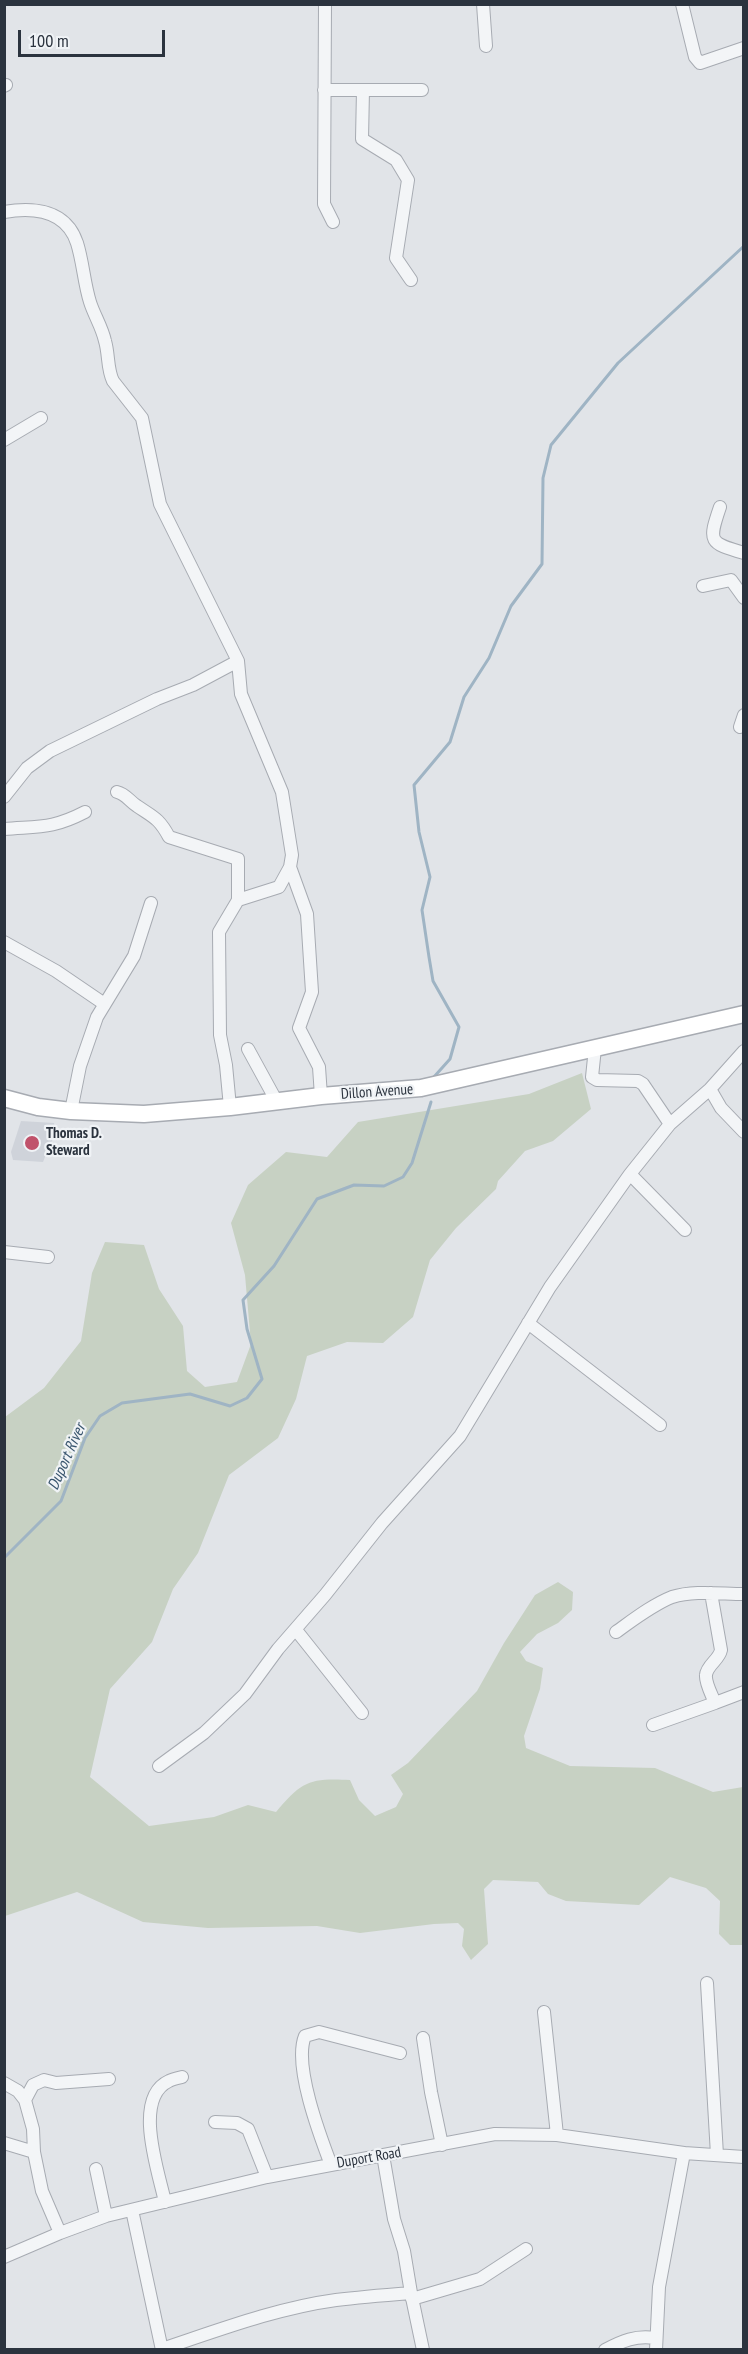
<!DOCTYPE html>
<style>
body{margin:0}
#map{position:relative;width:748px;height:2354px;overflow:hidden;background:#e1e4e8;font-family:"PT Sans Narrow",sans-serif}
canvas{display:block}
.frame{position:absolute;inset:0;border:6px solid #2b333e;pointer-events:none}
.scale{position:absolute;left:18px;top:30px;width:147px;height:27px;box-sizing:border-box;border:3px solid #2b333e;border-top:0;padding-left:8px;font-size:18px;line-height:21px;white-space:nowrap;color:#2b333e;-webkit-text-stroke:4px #f0f3f6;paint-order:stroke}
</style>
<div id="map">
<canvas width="748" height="2354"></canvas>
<div class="frame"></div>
<div class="scale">100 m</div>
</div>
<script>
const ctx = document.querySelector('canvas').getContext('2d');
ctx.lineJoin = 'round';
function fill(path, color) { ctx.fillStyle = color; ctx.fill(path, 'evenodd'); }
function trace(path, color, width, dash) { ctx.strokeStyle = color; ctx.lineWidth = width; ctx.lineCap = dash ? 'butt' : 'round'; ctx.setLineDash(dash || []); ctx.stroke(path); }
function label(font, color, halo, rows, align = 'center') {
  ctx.font = font + ' "PT Sans Narrow",sans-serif'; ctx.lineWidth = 4.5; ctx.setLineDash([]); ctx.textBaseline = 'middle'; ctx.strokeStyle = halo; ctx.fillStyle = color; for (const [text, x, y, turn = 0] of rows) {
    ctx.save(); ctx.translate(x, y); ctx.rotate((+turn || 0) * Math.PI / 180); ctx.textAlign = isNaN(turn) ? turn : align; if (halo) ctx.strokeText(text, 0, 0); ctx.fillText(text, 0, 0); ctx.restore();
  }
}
const built = new Path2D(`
 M21,1121L54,1123L55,1133L43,1162L13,1160L11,1152Z`);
const green = new Path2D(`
 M582,1073L591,1109L553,1141L525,1151L498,1181L496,1189L456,1228L430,1260L413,1317L383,1343L347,1342L307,1356L296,1399L278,1438L229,1475L198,1553L173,1589L152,1642L110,1689L90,1777L149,1826L214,1817L248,1805L276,1812C302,1781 310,1778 350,1780L359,1800L375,1816L396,1807L403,1794L391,1775L408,1763L477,1691L504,1643L535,1595L558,1582L573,1592L572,1610L558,1623L537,1634L520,1652L526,1661L543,1668L540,1689L524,1736L526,1748L570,1766L655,1768L713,1792L743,1787V1945H730L719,1934L720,1901L706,1888L670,1877L639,1905L566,1901L548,1894L538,1882L493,1880L484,1889L488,1944L471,1960L462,1946L464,1929L458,1923L434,1924L360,1933L317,1926L208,1928L143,1922L77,1892L5,1916V1417L44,1388L81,1341L92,1273L105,1242L144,1245L159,1289L183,1326L187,1371L205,1387L237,1382L251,1344L245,1275L231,1223L248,1185L286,1152L327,1157L358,1122L529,1094Z`);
const stream = new Path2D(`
 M433,1078L450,1059L459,1027L433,981L429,957L422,910L430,877L419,832L414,785L450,742L464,697L489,658L511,606L542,564L543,478L551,445L618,363L744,246
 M4,1558L61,1501L85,1438L100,1416L122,1403L190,1394L230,1406L247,1398L262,1379L247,1329L243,1300L274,1266L317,1199L354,1185L384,1186L403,1177L412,1163L431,1102`);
const street = new Path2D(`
 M325,4L324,204L333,222
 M483,4L486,46
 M682,4L695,57L700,63L744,48
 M4,86L6,85
 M324,90H422
 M363,90L362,139L396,160L408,180L396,258L411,280
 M4,212C34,207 66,210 77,243C83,262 84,283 90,302C94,315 102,327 105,341C109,354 107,369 113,381L142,418L160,504L238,661L241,694L282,792L292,855L290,867L279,887L238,900
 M4,440L41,418
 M720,507C708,542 709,543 744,553
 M703,586L731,580L744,598
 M740,727L744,715
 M117,792C126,794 129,801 137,806C153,817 159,818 169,837L238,859V900L219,932L220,1035L226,1065L230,1107
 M4,797L27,768L50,751L157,699L193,685L238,661
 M4,829C40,826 52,829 85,812
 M290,867L307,914L312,992L299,1028L319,1067L321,1096
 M4,942L56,971L103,1003
 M595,1048L592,1077L597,1080L638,1081L643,1084L670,1124
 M248,1049L277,1102
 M710,1089L721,1108L744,1132
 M71,1111L80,1066L97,1017L134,956L151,903
 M630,1174L685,1230
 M4,1252L48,1257
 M528,1323L660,1425
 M711,1593L721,1650C719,1660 707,1665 706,1675C705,1683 712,1695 715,1703L744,1692
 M296,1630L362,1713
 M616,1632C633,1620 652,1605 672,1597C694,1590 721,1594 744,1594
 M653,1725L715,1703
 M159,1766L204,1733L245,1694L278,1649L325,1595L382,1523L460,1436L550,1287L630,1174L670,1124L710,1089L744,1051
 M707,1983L717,2155
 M544,2012L557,2135
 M423,2038L431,2092L442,2145
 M4,2083L18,2091L25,2100L33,2129L34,2152L42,2191L60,2233
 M25,2100L33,2085L44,2080L56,2083L109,2079
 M215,2122L237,2123L248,2129L267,2177
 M4,2143L34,2152
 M383,2155L394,2219L404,2251L411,2293L423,2350
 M331,2165C320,2136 293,2065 305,2036L319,2032L400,2053
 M96,2169L106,2216
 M165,2202C159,2173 132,2098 169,2081C173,2079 178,2078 182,2077
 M132,2210L162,2350
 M4,2257L60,2233L106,2216L267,2177L495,2134L557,2135L684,2153L744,2157
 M412,2299L480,2279L526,2249
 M162,2349C219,2330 277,2308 336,2300C361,2297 386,2295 411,2293
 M605,2350C622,2341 636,2335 655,2338
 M656,2350L659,2287L684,2153`);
const secondary = new Path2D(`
 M4,1098L38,1107L71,1111L144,1114L230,1107L321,1096L421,1088L744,1014`);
const markers = [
 [32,1143,8,"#c0526b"]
];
const streetNames = [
 ["Dillon Avenue",377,1092,-4],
 ["Duport Road",369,2158,-10]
];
const poiNames = [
 ["Thomas D.",46,1134],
 ["Steward",46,1151]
];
const waterNames = [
 ["Duport River",67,1457,-66]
];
fill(built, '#cfd3da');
fill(green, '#c7d1c3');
trace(stream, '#9fb4c4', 3);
trace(street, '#a7abb2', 14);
trace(secondary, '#a7abb2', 19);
trace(street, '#f3f5f7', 12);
trace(secondary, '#fff', 16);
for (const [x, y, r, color] of markers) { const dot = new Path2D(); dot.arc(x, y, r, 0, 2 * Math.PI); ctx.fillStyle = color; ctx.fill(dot); trace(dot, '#f0f3f6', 2); }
label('15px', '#2b333e', '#f0f3f6', streetNames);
label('bold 15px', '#2b333e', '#f0f3f6', poiNames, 'left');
label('italic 16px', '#39556e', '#f0f3f6', waterNames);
</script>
